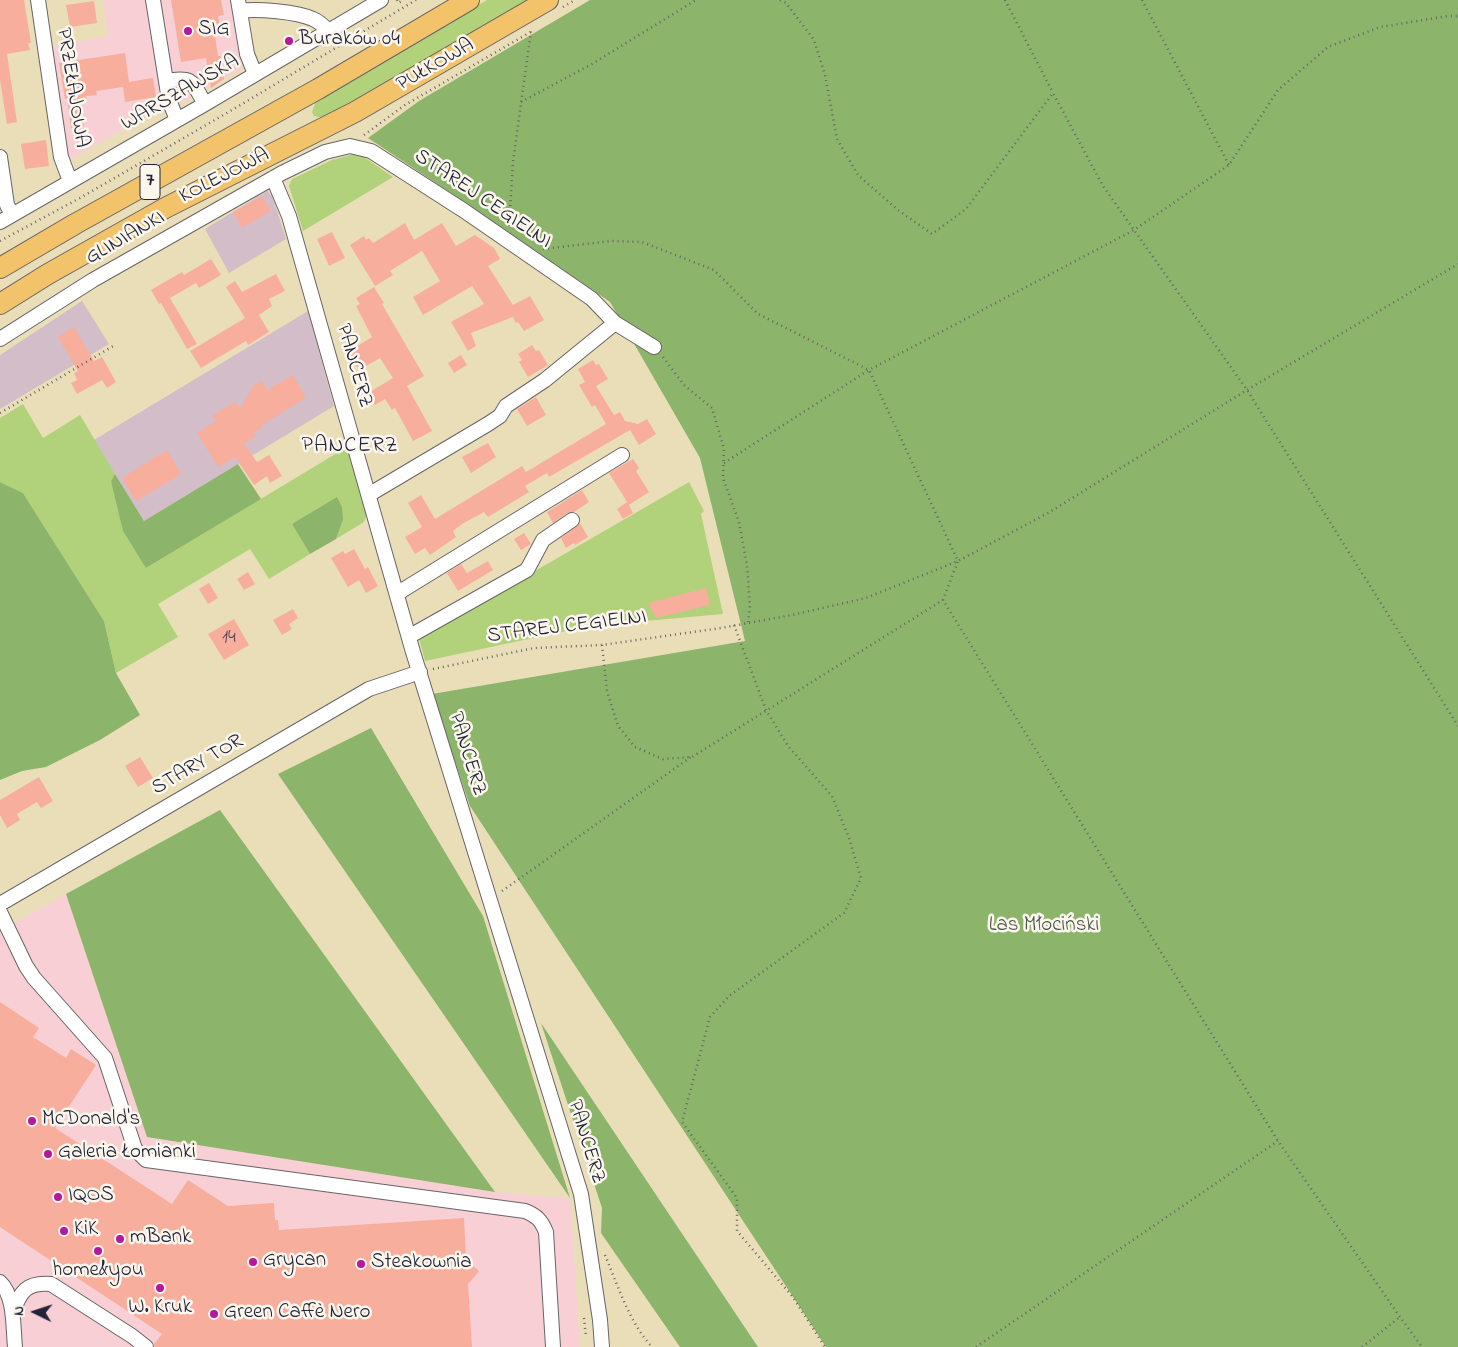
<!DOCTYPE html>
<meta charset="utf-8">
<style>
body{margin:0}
#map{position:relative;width:1458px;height:1347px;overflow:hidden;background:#eadeb9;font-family:"Indie Flower",sans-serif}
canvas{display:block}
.north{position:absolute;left:10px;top:1287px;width:50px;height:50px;-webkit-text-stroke:4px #fbf7ec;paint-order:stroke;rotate:274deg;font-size:14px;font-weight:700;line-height:20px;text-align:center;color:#22223b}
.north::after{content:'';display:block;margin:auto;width:18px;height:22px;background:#22223b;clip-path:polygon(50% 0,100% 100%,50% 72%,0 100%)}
</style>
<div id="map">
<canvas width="1458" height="1347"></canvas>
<div class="north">N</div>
</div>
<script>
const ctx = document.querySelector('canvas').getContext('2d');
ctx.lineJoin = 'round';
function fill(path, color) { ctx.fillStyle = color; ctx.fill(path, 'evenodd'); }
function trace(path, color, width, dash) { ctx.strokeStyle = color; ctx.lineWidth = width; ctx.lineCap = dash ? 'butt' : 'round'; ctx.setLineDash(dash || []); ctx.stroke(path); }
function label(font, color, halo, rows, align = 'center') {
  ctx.font = font + ' "Indie Flower",sans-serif'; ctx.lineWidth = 5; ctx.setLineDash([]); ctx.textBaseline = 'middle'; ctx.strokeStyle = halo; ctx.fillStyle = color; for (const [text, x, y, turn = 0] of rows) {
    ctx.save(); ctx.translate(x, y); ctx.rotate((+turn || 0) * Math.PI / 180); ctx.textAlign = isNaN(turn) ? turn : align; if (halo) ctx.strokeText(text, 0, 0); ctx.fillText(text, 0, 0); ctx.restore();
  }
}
const built = new Path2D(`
 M103,0H149L166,105L68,161L50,47L108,36Z
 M157,0H232L242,69L174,108Z
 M66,894L147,1137L495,1192L570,1198L580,1347H0V931Z`);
const industrial = new Path2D(`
 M267,191L272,195L286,239L229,273L205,229Z
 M82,301L109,344L0,409V355Z
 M308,311L334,406L144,521L94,440Z`);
const green = new Path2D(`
 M487,0H532L357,102L323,118L314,116L312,112L316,101Z
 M358,153L393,177L303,231L289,186L292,179L332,160Z
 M23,404L43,438L80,415L115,474L111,481L146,568L347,447L367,514L364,522L336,539L343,520L292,523L310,554L269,579L250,549L158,604L178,637L116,673L104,621L23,493L0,482V418Z
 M689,482L704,511L701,514L723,614L590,626L425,661L419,638Z`);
const forest = new Path2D(`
 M590,0H1458V1347H826L470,806L432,694L745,641L700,458L610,302L460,199L368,138L419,101Z
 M238,464L261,499L146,568L123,531L111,481L115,474L144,521Z
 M0,482L23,493L104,621L116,673L140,715L100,740L46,767L22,771L0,780Z
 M337,497L342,507L343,520L336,539L310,554L292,524Z
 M371,728L483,916L570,1198L278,774Z
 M220,810L495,1192L147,1137L66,894Z
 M541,1023L758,1347H680L601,1233L602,1208Z`);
const building = new Path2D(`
 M0,0H24L31,43H28L30,50L7,54L17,122L7,124L0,80Z
 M171,0H221L224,15L218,16L220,27L214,29L218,56H221L224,79L211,88L206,58L181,62Z
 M94,1L97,23L70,27L66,5Z
 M125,53L129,82L153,78L156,97L125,102L123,87L96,91L97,95L86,96L87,100L80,101L84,126L71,128L67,99H65L59,63Z
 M46,140L49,166L25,169L21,144Z
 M262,196L271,211L242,228L233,212Z
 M405,223L414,240L442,223L456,246L475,235L494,248L500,259L488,266L513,305L530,296L544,320L524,331L518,322L516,323L513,317L471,333L476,346L468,351L451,322L484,304L472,286L423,315L413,297L440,281L422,251L390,271L393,275L375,286L350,245L364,236L366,240L369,238L373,243Z
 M332,232L345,258L329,266L317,239Z
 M211,259L221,275L199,288L196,283L170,298L197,344L187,349L161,303L159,304L151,290L182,272L184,275Z
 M276,274L285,291L269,299L272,306L259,315L269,332L248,345L246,341L201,368L190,351L245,318L226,287L235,281L242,292Z
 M374,287L384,303L382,304L424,376L407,386L432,431L413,441L395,408L392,410L385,399L375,405L368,393L393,378L380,358L366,366L364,363L357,367L348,352L372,337L356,306L360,304L356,298Z
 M74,327L94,361L102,357L116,382L107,388L102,380L77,394L71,383L77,380L74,373L78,371L58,337Z
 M532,345L536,351L539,350L548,365L528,377L519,362L522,360L518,354Z
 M461,355L467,365L454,373L448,363Z
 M593,360L596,365L599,364L608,379L596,386L614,415L620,412L625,421L638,424L647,419L656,434L639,445L630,430L549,477L547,473L525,486L529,492L488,517L484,512L462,524L453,531L456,537L430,555L425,548L415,554L405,537L422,527L408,503L421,495L435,519L522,466L526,472L606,424L595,405L592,407L579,385L585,382L578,369Z
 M293,375L306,398L262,425L263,427L254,432L256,436L244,444L257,462L269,455L282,476L270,483L267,476L254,485L235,457L218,467L197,433L216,421L212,416L235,402L240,409L253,386L262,381L267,390Z
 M536,397L546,415L527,426L517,409Z
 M488,443L496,457L471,473L462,457Z
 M167,450L181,474L136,501L122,478Z
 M633,459L639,468L636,471L649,492L629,505L633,513L623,519L617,509L627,502L609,473Z
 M582,490L589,502L574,512L567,513L553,523L547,512Z
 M580,523L588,537L575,545L574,543L566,548L561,538Z
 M524,533L531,544L521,550L514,539Z
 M354,549L365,569L368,567L378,586L366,593L359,580L348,587L331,558L343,551L345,554Z
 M488,561L493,570L458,591L447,573L461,564L467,573Z
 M248,572L255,584L244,590L237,579Z
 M209,583L218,598L208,604L199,589Z
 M706,588L710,605L656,618L648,603Z
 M293,609L298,618L289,624L292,629L282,635L273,620Z
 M234,619L249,645L224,660L208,634Z
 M140,757L153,778L138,787L125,766Z
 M39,777L53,801L41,808L37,802L17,814L20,820L7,828L0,815V800Z
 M0,1002L39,1028L33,1037L66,1058L71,1049L96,1065L55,1128L172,1204L188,1180L228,1206L274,1203L275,1220H278L279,1230L464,1218L466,1260L479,1271L468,1284L472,1347H155L154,1344L162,1334L0,1227Z`);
const path = new Path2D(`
 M397,0L398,3L404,0
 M780,0L786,3L814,40L825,75L837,139L858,175L898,210L932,234L966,209L1053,93L1103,186L1247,390L1458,726
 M1005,0L1053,93
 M1142,0L1229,165
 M563,7L575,0
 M521,102L592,64L696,0
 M364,135L405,105L534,30
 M509,226L513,162L531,31
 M0,241L80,198L232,110L416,0
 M543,249L611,241L642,242L714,270L758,314L869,370L958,561L943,600L1278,1141L1400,1317L1422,1347
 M663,357L684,385L712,408L724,449L723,478L739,522L747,565L750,606L748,622
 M0,413L115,345
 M724,463L869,370L1134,230L1229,165L1278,90L1328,47L1380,27L1448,16H1458
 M734,625L766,710L788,746L832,796L849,838L861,878L844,913L729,996L710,1017L682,1122L737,1198V1231L792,1296L825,1347
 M602,645L607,691L618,726L635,747L663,759L692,757L943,600
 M433,669L534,648L602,645L721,628L792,615L866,598L958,561L1048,513L1247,390L1458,264
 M502,891L691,757
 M605,1255C618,1286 629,1322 652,1347
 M584,1318L586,1337
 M976,1347L1278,1141
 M1362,1347L1400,1317`);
const minor = new Path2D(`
 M38,0L61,157L70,181
 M153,0L169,100L177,120
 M238,0L247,54L255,74
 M240,11C256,8 298,12 313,19C320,22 324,26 328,31
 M166,81C194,76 192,82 205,104
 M0,157L7,205L12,214
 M273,178L289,216L413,652L581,1194L600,1320L602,1347
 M0,222L205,104L381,0
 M0,339L93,280L282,173L325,152L350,146L371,151L463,210L592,299L615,323L654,347
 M370,494L488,424L500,416L506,406L545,380L615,323
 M398,593L622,455
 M410,636L527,570L543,540L572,520
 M0,904L369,689L420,672
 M0,912L26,966L34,978L105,1058L135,1149L146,1160L525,1211C537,1216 541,1220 546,1232L553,1347
 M0,1282C15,1296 13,1328 15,1347
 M13,1313C20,1291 27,1282 51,1284L132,1336L146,1347`);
const highway = new Path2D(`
 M0,268L75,224L318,89L469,0
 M0,304L48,274L167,207L355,112L548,0`);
const markers = [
 [188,31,5,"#b5179e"],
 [289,41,5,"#b5179e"],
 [32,1121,5,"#b5179e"],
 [48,1154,5,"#b5179e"],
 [58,1197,5,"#b5179e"],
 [64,1231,5,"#b5179e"],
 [120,1239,5,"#b5179e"],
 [98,1251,5,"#b5179e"],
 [253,1262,5,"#b5179e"],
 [361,1264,5,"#b5179e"],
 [160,1288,5,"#b5179e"],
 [214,1314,5,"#b5179e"]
];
const numberNames = [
 ["14",229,639]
];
const shields = [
 [150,182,20]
];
const shieldNames = [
 ["7",150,182]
];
const poiNames = [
 ["SIG",198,31],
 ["Buraków 04",299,41],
 ["McDonald's",42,1121],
 ["Galeria Łomianki",58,1154],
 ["IQOS",68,1197],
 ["KiK",74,1231],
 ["mBank",130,1239],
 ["Grycan",263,1262],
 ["Steakownia",371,1264],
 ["home&you",98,1272,"center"],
 ["W. Kruk",160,1309,"center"],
 ["Green Caffè Nero",224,1314]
];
const streetNames = [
 ["PUŁKOWA",436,66,-30],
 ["PRZEŁAJOWA",71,88,81],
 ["WARSZAWSKA",181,94,-30],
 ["KOLEJOWA",225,177,-27],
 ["STAREJ CEGIELNI",482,200,34],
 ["GLINIANKI",126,239,-30],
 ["PANCERZ",353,366,74],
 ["STAREJ CEGIELNI",567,628,-7],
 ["PANCERZ",466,754,73],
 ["STARY TOR",198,766,-30],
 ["PANCERZ",585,1142,73]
];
const parkNames = [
 ["Las Młociński",1044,927]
];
const neighbourhoodNames = [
 ["PANCERZ",350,447]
];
fill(built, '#f7cfd4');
fill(industrial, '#d2bdc8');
fill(green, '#b1d27b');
fill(forest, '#8cb46b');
fill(building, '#f8ae9d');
trace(minor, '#686467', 16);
trace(highway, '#686467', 22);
trace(path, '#686467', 2.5, [1, 4]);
trace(minor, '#fff', 14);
trace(highway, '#f2c36a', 20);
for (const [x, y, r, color] of markers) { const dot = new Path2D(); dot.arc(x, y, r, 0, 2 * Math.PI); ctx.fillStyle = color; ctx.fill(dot); trace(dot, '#fbf7ec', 2); }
label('19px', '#584554', null, numberNames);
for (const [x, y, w] of shields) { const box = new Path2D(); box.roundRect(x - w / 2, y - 17.5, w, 35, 4); ctx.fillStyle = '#fbf7ec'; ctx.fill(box); trace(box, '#22223b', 1); }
label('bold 20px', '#22223b', null, shieldNames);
label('21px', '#22223b', '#fbf7ec', poiNames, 'left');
label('21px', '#22223b', '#fbf7ec', streetNames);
label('21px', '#4d574e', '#fbf7ec', parkNames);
ctx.letterSpacing = '1px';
label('22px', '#22223b', '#fbf7ec', neighbourhoodNames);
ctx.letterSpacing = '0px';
</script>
